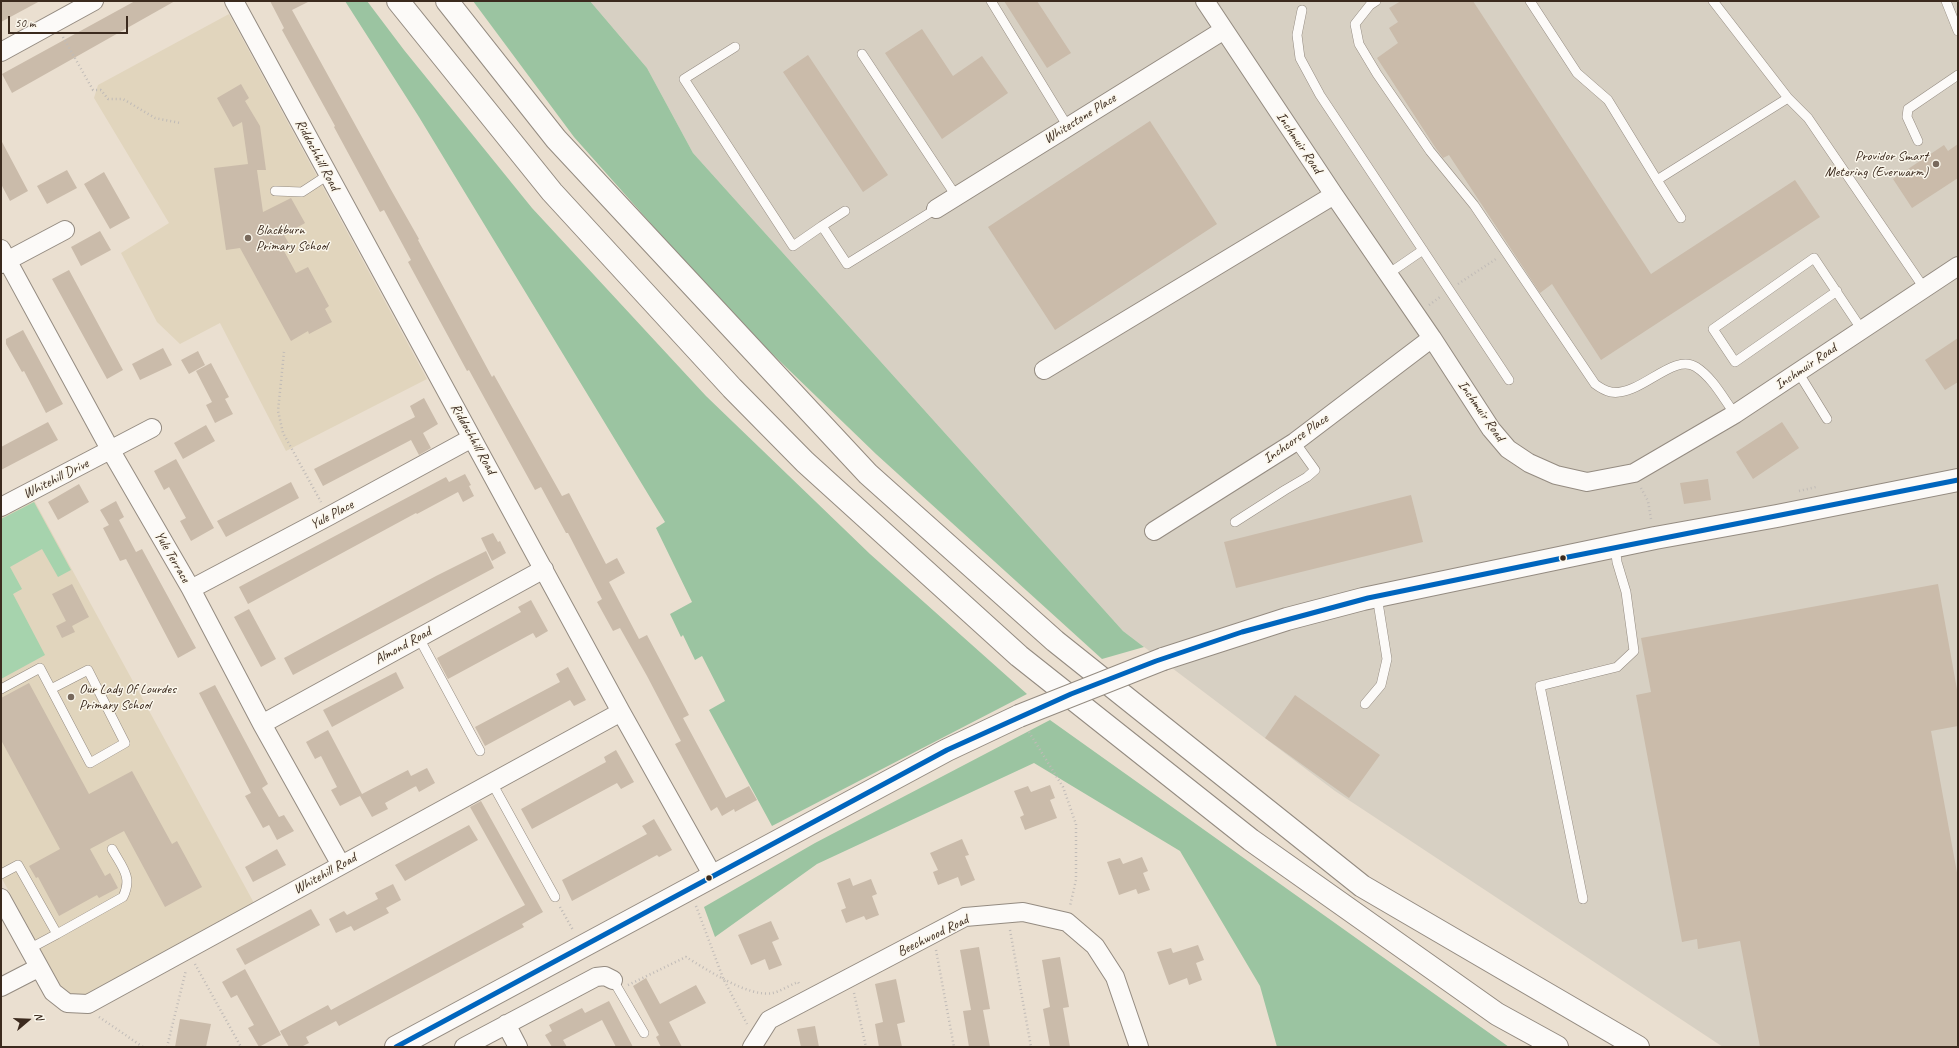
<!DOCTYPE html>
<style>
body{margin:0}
#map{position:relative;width:1959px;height:1048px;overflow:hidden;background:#eadfd0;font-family:Caveat,sans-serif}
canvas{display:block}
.frame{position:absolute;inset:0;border:2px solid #3b2a1e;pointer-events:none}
.north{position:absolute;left:8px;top:1000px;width:40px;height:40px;-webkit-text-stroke:3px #fbf7ec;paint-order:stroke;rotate:71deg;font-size:11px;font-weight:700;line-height:16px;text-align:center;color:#3b2a1e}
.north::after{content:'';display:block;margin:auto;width:14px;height:18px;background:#3b2a1e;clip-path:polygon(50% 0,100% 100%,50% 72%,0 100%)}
.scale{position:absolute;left:8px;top:16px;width:120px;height:18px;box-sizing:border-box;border:2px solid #3b2a1e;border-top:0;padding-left:5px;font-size:12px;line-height:14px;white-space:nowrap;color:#3b2a1e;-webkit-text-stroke:3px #fbf7ec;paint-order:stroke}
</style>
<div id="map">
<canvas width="1959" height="1048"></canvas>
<div class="frame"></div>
<div class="north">N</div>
<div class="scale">50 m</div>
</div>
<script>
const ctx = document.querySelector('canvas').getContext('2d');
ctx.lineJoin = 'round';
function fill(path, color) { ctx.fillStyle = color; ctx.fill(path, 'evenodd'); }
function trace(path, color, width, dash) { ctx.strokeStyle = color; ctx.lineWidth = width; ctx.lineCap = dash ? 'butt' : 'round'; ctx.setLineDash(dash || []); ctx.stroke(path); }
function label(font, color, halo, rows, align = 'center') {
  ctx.font = font + ' Caveat,sans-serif'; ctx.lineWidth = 3; ctx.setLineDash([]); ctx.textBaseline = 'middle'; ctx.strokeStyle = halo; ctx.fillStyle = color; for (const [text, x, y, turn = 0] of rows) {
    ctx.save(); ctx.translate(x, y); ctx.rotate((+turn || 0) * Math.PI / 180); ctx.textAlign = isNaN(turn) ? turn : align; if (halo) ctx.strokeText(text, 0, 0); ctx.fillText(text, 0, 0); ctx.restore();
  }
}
const built = new Path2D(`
 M229,14L427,379L286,451L220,323L180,344L157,322L121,253L169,223L94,98L98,85Z
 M34,500L254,903L85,995H70L60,985L1,877V517Z`);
const industrial = new Path2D(`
 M590,1H1958V1047H1723L1335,791L1123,631L693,153L647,68Z`);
const green = new Path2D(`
 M34,502L71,570L58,577L42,549L10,567L22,589L13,594L45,655L1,679V519Z`);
const forest = new Path2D(`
 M345,1H367L404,50L532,208L706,396L870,554L1027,694L772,826L709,710L725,701L702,656L695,660L683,635L681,637L670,614L692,602L656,528L665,522L419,117Z
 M473,1H590L647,68L693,153L1123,631L1144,647L1102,659L876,454L732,315L574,137Z
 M1050,720L1509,1047H1277L1260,986L1180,851L1034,763L817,864L715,937L704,907L815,843Z`);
const building = new Path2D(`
 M1,1H40L1,22Z
 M135,1H175L12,93L2,74Z
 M270,1H310L292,10L390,188L419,239L418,240L492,377L494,375L562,496L569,493L606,564L617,558L625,573L609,582L639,639L647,635L689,715L683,718L726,798L749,786L757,800L735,812L734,809L722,816L717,807L711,811L675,744L681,741L647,676L620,628L613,631L597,602L602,599L568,533H566L541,487L535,490L469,370L467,371L408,262L411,260L384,210L380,212L334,127L335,126L282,30L284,28Z
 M1004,1H1037L1071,53L1047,68Z
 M1401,1H1473L1651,274L1795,180L1820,217L1601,360L1552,284L1540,293L1449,155L1443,158L1435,147L1377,58L1398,43L1389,28L1398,22L1389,8Z
 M922,29L953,76L982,56L1008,93L942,139L885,53Z
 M808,55L888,175L863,192L783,72Z
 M241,84L249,98L245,101L260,126L266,170H257L263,212L291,198L305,223L284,235L291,247L284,251L296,273L308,267L329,306L325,309L332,322L309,334L308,331L291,341L240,248L226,250L214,168L248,164L242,122L233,127L217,98Z
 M1150,121L1217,224L1055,330L988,227Z
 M1,140L28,191L10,201L1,184Z
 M1958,144V178L1912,208L1893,179L1944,145L1948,151Z
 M67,170L77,188L47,204L37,186Z
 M104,172L130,218L110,229L84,184Z
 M100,231L111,250L81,266L71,247Z
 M69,270L123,370L107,379L52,279Z
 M23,330L63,404L46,413L24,371L22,372L6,344V339Z
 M1958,338V382L1945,390L1925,360Z
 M163,348L172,365L140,380L132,364Z
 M198,351L205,365L189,374L181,360Z
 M211,363L229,397L225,399L233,414L215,423L206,405L212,402L196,371Z
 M424,398L438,424L423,433L431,448L419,455L411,440L323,486L314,469L415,417L410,406Z
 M48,422L58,440L1,470V447Z
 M1782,422L1799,448L1753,479L1736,452Z
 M206,425L215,441L183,459L174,443Z
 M176,459L214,528L191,541L180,521L186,518L169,487L164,490L154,471Z
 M465,474L471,485L469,486L474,496L463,502L458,492L417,514L416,513L248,604L239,587L446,477L449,482Z
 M1708,479L1711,500L1684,504L1680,483Z
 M291,482L299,498L226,537L217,521Z
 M79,484L89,502L58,520L48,502Z
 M1411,495L1423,542L1236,588L1224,542Z
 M116,501L124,517L119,520L136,552L142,549L196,648L178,658L126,559L120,561L103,528L109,525L100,510Z
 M493,533L498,542L500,541L506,553L492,561L481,538Z
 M486,551L494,568L293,675L284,658L436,576Z
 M72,584L89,617L72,626L75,632L62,638L56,626L66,621L52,594Z
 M1938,584L1958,695V726L1931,731L1958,878V1047H1760L1740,941L1698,949L1697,939L1682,942L1636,695L1651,692L1641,638Z
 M531,600L548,631L536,638L533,633L448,679L437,658L521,612L518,607Z
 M249,609L276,659L261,667L234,617Z
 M568,667L586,700L574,706L570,700L485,746L475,727L560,682L556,674Z
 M396,672L404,688L332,727L323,710Z
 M29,683L89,794L132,771L172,844L177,841L202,887L165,907L124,831L90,849L105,876L110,873L118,888L99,898L97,895L59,916L38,877L36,878L29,866L60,849L1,740V698Z
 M215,685L268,784L262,788L279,817L284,815L294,831L277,840L269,825L263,828L245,796L251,793L199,693Z
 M1295,695L1380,755L1349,798L1265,738Z
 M328,730L362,794L408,770L416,786L385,803L388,809L372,817L360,796L340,806L331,790L337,787L321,756L315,759L306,742Z
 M616,750L634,782L621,789L617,783L532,829L521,809L606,762L604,757Z
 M427,768L435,783L419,792L411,776Z
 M1050,785L1055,798L1050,800L1057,818L1025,830L1020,817L1024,815L1014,791L1028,786L1031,792Z
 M481,801L543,912L522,924L524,927L339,1026L336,1021L306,1037L309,1043L301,1047H289L280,1031L328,1005L331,1010L525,905L470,807Z
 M654,819L672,850L659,857L657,855L572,901L562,880L647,834L642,826Z
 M469,825L478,840L405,881L395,865Z
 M962,839L969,855L965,856L975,880L961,886L958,877L938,885L933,872L938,870L930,853Z
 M277,849L286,865L253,882L245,867Z
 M1142,857L1148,871L1143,873L1150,890L1138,894L1136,889L1119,895L1107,862L1120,858L1123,864Z
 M850,878L853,886L871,879L877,894L872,896L879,915L866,920L864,916L846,923L841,910L846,908L837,883Z
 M393,884L401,900L386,908L389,913L354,931L351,926L336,933L329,919L344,911L347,915L378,899L375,893Z
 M311,909L320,925L245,965L236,949Z
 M771,921L779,939L772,942L782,965L769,970L765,959L751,965L738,935Z
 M1198,945L1204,960L1196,963L1202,980L1189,985L1187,978L1169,985L1157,952L1171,948L1173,953Z
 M979,947L990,1009L983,1010L990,1047H969L963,1011L971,1010L960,950Z
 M1060,957L1069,1007L1063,1008L1070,1047H1050L1043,1009L1050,1007L1042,960Z
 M245,969L281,1035L259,1047L248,1028L254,1025L237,995L231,998L222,982Z
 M646,978L660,1004L696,985L706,1003L669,1022L682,1047H661L656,1037L659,1035L633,986Z
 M896,979L905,1022L897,1024L902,1047H879L875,1024L883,1022L875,984Z
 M609,1001L633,1047H616L602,1020L563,1040L567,1047H552L545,1035L552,1031L549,1025L582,1008L585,1013Z
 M180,1019L211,1024L206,1047H175Z
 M815,1026L819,1047H801L797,1029Z`);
const path = new Path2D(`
 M63,37L93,90H101L108,99H123L155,118L180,123
 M1458,284L1496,259
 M1429,305L1440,297
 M284,352L278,411L283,433L321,502
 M1641,488L1648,501L1651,519
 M1799,491L1816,487
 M1029,732L1063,787L1076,824V880L1070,906
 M696,906L723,978L747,1024
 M560,907L573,930
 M1010,930L1031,1047
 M936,950L954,1047
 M195,964L241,1047
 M628,985L686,957C706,969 749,998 773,993C781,991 790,985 798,982L800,985
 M854,993L866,1047
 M99,1017L143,1047
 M167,1047L186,970`);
const service = new Path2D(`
 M991,1L1068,127
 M1376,1L1370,5L1355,24L1359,44L1377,74L1430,151L1474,205L1595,384C1599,387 1606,391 1611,392C1640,397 1673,352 1696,367C1713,378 1723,398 1735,414
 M1530,1L1577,73L1608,100L1657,180L1788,98L1808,118L1924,288
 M1713,1L1788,98
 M1946,1L1958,31
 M1302,10L1297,35L1300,58L1320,95L1509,380
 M735,47L684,79L793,246L822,226L847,264L936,209
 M862,54L956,196
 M1918,141L1907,117L1908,109L1958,75
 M1657,180L1681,218
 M275,191L302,192L328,175
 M822,226L845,211
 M1388,274L1423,250
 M1837,291L1735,362L1713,329L1814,258L1862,330
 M1798,372L1827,419
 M1235,522L1285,490L1307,477L1315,470L1295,442
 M419,638L480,751
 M1,689L40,668L90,763L125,743L88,670L51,689
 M1365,704L1381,685L1387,659L1377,596
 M492,783L555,897
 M1,874L18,865L57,934L29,949
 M1583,899L1540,686L1617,667L1634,651L1626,592L1617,562L1615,546
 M57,934L123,897C133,877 122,867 112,849
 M613,980L644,1033`);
const minor = new Path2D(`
 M234,1L621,712L713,876
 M1205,1L1334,195L1432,338L1491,429L1508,449L1529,463L1556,475L1587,482L1634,473L1735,414L1958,266
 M1,52L94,1
 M936,209L1224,30
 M1,249L111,451L191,589L262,724L341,865
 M1,264L65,230
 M1044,370L1334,195
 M1,507L152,428
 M1154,531L1295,442L1432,338
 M191,589L329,516L472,438
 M262,724L544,569
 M1,898L53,992L67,1003L88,1004L621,712
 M1,987L38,968
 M506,1024L518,1047
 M464,1047L596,977L605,976L613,980
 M752,1047L769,1020L965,917L1023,912L1067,922L1095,946L1115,977L1139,1047`);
const secondary = new Path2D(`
 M1163,659L1287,619L1363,599L1655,538L1777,516L1958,480
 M396,1047L947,750L1019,716`);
const motorway = new Path2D(`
 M398,1L552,192L732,388L805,462L1019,656L1251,840L1497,1014L1557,1047
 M447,1L556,139L868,474L1055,641L1362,886L1638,1047`);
const secondaryBridge = new Path2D(`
 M1019,716L1163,659`);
const bus1 = new Path2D(`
 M396,1047L947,750L1071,694L1156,661L1242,632L1368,598L1563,558L1958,480`);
const markers = [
 [1936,164,4,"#78695c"],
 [248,238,4,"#78695c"],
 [1563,558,3.5,"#3b2a1e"],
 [71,697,4,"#78695c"],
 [709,878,3.5,"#3b2a1e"]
];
const streetNames = [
 ["Whitestone Place",1080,119,-32],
 ["Inchmuir Road",1299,143,56],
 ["Riddochhill Road",317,155,62],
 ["Inchmuir Road",1806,367,-34],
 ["Inchmuir Road",1481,411,55],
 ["Riddochhill Road",473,439,61],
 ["Inchcorse Place",1296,439,-35],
 ["Whitehill Drive",56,479,-27],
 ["Yule Place",332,515,-28],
 ["Yule Terrace",172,557,60],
 ["Almond Road",403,646,-29],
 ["Whitehill Road",325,874,-29],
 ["Beechwood Road",933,936,-26]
];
const poiNames = [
 ["Providor Smart",1928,156,"right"],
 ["Metering (Everwarm)",1928,172,"right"],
 ["Blackburn",256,230],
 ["Primary School",256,246],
 ["Our Lady Of Lourdes",79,689],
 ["Primary School",79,705]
];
fill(built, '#e1d5bd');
fill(industrial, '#d7d0c3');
fill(green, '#a6d3ad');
fill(forest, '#9bc4a1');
fill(building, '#cabbaa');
trace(service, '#948b81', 10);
trace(minor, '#948b81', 20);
trace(secondary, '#948b81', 24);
trace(motorway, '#948b81', 24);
trace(path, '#c0bbb7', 2.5, [1, 3]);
trace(service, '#fcfaf8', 9);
trace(minor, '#fcfaf8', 18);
trace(secondary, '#fcfaf8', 22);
trace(motorway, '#fcfaf8', 22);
trace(secondaryBridge, '#948b81', 24, []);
trace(secondaryBridge, '#fcfaf8', 22);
trace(bus1, '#0065bd', 5);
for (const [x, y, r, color] of markers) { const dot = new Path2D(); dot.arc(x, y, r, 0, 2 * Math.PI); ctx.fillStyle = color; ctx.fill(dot); trace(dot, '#fbf7ec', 1.5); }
label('14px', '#3b2a1e', '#fbf7ec', streetNames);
label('14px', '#3b2a1e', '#fbf7ec', poiNames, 'left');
</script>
